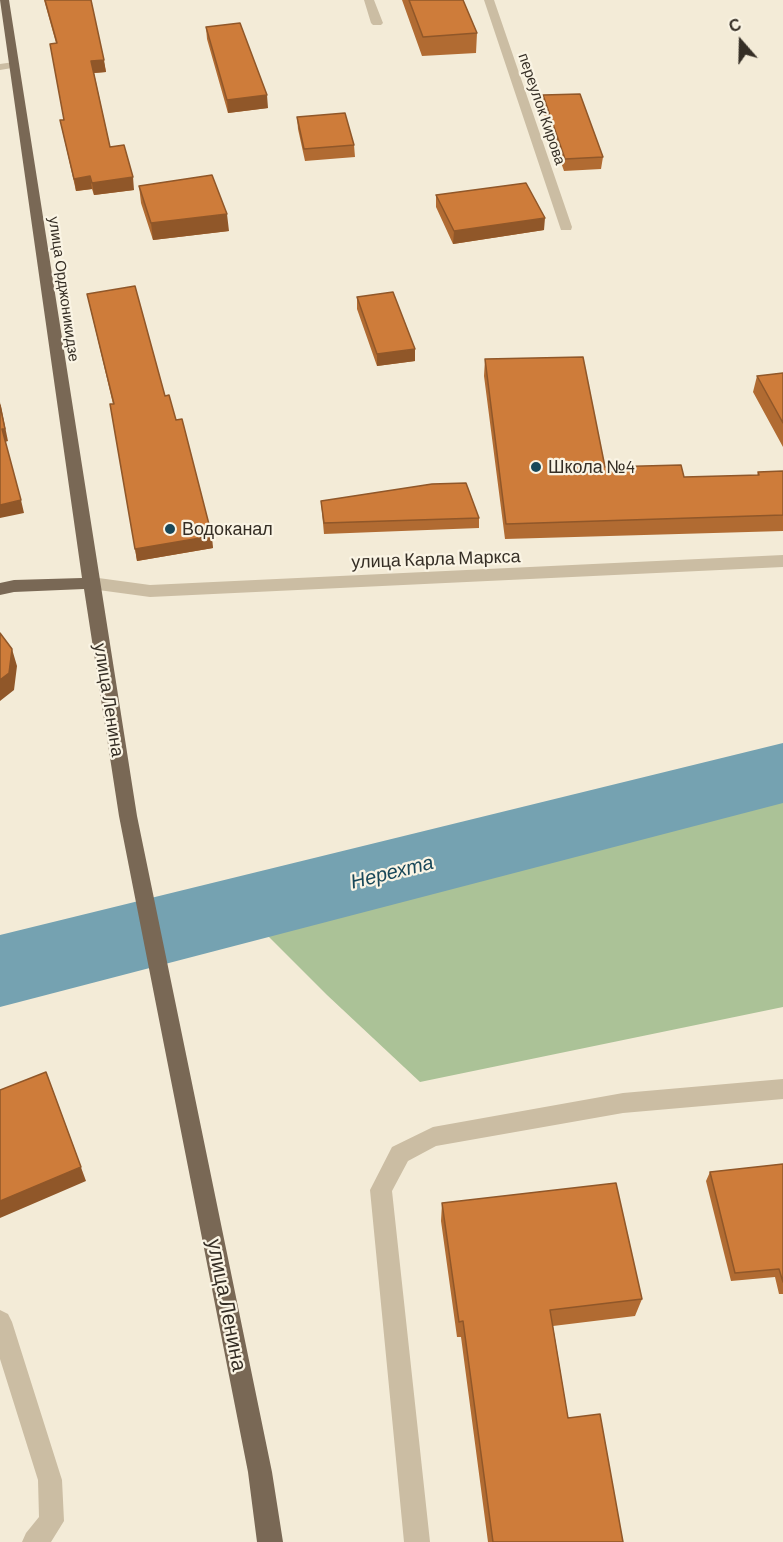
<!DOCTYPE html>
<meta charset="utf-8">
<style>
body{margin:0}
#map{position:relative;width:783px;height:1542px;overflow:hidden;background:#f3ebd7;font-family:Barlow,sans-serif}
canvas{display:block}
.north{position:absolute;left:711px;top:12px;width:60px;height:60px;-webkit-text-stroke:4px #faf4e4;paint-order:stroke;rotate:340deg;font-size:16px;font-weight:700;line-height:24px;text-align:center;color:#352e25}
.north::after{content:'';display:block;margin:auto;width:21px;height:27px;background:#352e25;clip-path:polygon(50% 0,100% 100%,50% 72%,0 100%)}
</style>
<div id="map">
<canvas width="783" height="1542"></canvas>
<div class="north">С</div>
</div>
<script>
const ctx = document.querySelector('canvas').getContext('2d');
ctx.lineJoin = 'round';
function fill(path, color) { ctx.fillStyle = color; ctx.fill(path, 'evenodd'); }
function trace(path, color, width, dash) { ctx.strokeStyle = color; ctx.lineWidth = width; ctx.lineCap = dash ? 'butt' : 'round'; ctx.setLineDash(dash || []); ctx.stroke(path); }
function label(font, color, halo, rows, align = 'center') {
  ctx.font = font + ' Barlow,sans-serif'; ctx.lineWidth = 4.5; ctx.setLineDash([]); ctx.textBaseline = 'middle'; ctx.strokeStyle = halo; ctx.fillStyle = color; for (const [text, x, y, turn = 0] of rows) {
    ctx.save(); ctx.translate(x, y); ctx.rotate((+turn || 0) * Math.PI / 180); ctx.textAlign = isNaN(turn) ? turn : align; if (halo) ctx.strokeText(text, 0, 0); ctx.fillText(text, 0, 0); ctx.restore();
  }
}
const green = new Path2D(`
 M783,773V1007L420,1082L327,995L242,910Z`);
const river = new Path2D(`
 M783,743V803L0,1007V935Z`);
const minor = new Path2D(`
 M364,0H374L383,23L381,25H373L371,23Z
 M484,0H494L572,227L571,230H561L560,227Z
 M14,62L18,63V67L0,70V64Z
 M783,555V567L150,597L91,589L85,587L83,583L85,579L91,577L150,585Z
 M783,1079V1099L623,1113L436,1146L408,1161L392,1191L430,1542H404L370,1190L392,1147L433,1127L623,1093Z
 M0,1310L8,1314L12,1322L62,1480L64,1521L51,1542H22L26,1533L39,1517L38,1480L0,1359Z`);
const major = new Path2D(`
 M0,0H9L137,816L272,1472L283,1542H257L248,1472L119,816L84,589L14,592L0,595V583L14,580L82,578Z`);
const wall = new Path2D(`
 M44,0H91L106,72L94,73L110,147L134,190L94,195L92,189L76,191L60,120H64L56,43Z
 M402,0H463L477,33L476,53L422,56Z
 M206,27L268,108L228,113L207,39Z
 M543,95L603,157L601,169L564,171L542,108Z
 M297,117L354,145L355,157L305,161L298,129Z
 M139,186L229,231L153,240L141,203Z
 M436,195L544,230L453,244L436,207Z
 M87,294L165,396L176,420L213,548L137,561L113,404Z
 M357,297L415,361L377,366L357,309Z
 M485,359L605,467L684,477L757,476L758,472L783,471V531L505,539L484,376Z
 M783,373V447L753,392L757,376Z
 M321,501L479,518V528L324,534Z
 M783,1164V1294H779L775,1277L731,1281L706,1181L710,1172Z
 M442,1203L642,1299L635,1316L553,1326L568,1418L623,1542H488L461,1337H457L441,1221Z`);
const shadedWall = new Path2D(`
 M104,60L106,72L93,73L91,61Z
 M267,95L268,108L228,113L227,100Z
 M90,176L92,189L76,191L74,179Z
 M133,177L134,190L94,195L92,183Z
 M227,214L229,231L153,240L151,223Z
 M545,218L544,230L453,244L454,231Z
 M415,349V361L377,366V354Z
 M0,402L8,441L5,442L2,429Z
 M21,500L24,513L0,518V505Z
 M212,536L213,548L137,561L135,549Z
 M12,649L17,666L14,690L0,701V680Z
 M52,1088L86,1181L0,1218V1201Z`);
const building = new Path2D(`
 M45,0H91L104,60L91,61L110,147L124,145L133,177L92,183L90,176L74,179L60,120H64L50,44L57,43Z
 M409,0H463L477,33L423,37Z
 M240,23L267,95L227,100L206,27Z
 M580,94L603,157L565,159L543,95Z
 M345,113L354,145L304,149L297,117Z
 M212,175L227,214L151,223L139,186Z
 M526,183L545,218L454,231L436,195Z
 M135,286L165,396L169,395L176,420L182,419L212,536L135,549L110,404H114L87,294Z
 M393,292L415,349L377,354L357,297Z
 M583,357L605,467L681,465L684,477L759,475L758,472L783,471V515L506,524L485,359Z
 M783,373V423L757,376Z
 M0,405L5,429H2L21,500L0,505Z
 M466,483L479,518L324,523L321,501L432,484Z
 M0,633L12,649L9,673L0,680Z
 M46,1072L81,1167L0,1201V1090Z
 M783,1164V1282L779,1269L735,1273L710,1172Z
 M616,1183L642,1299L550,1310L568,1418L600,1414L623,1542H493L463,1321L459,1322L442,1203Z`);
const markers = [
 [536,467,6,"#194859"],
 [170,529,6,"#194859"]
];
const farStreetnames = [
 ["переулок Кирова",542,109,71],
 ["улица Орджоникидзе",64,289,82]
];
const poiNames = [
 ["Школа №4",548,467],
 ["Водоканал",182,529]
];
const streetNames = [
 ["улица Карла Маркса",436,559,-2],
 ["улица Ленина",109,700,81]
];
const waterNames = [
 ["Нерехта",392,872,-14]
];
const nearStreetnames = [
 ["улица Ленина",227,1305,79]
];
fill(green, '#abc297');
fill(river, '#75a2b1');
fill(minor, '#cbbda3');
fill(major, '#796855');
fill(wall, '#b16b32');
fill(shadedWall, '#905729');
fill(building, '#ce7c3a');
trace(building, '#905729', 1.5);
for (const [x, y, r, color] of markers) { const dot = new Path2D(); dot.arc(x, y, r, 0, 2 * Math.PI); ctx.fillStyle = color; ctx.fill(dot); trace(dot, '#faf4e4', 2); }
label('15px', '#352e25', '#faf4e4', farStreetnames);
label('18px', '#352e25', '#faf4e4', poiNames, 'left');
label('18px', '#352e25', '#faf4e4', streetNames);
label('italic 20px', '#194859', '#faf4e4', waterNames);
label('21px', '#352e25', '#faf4e4', nearStreetnames);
</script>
